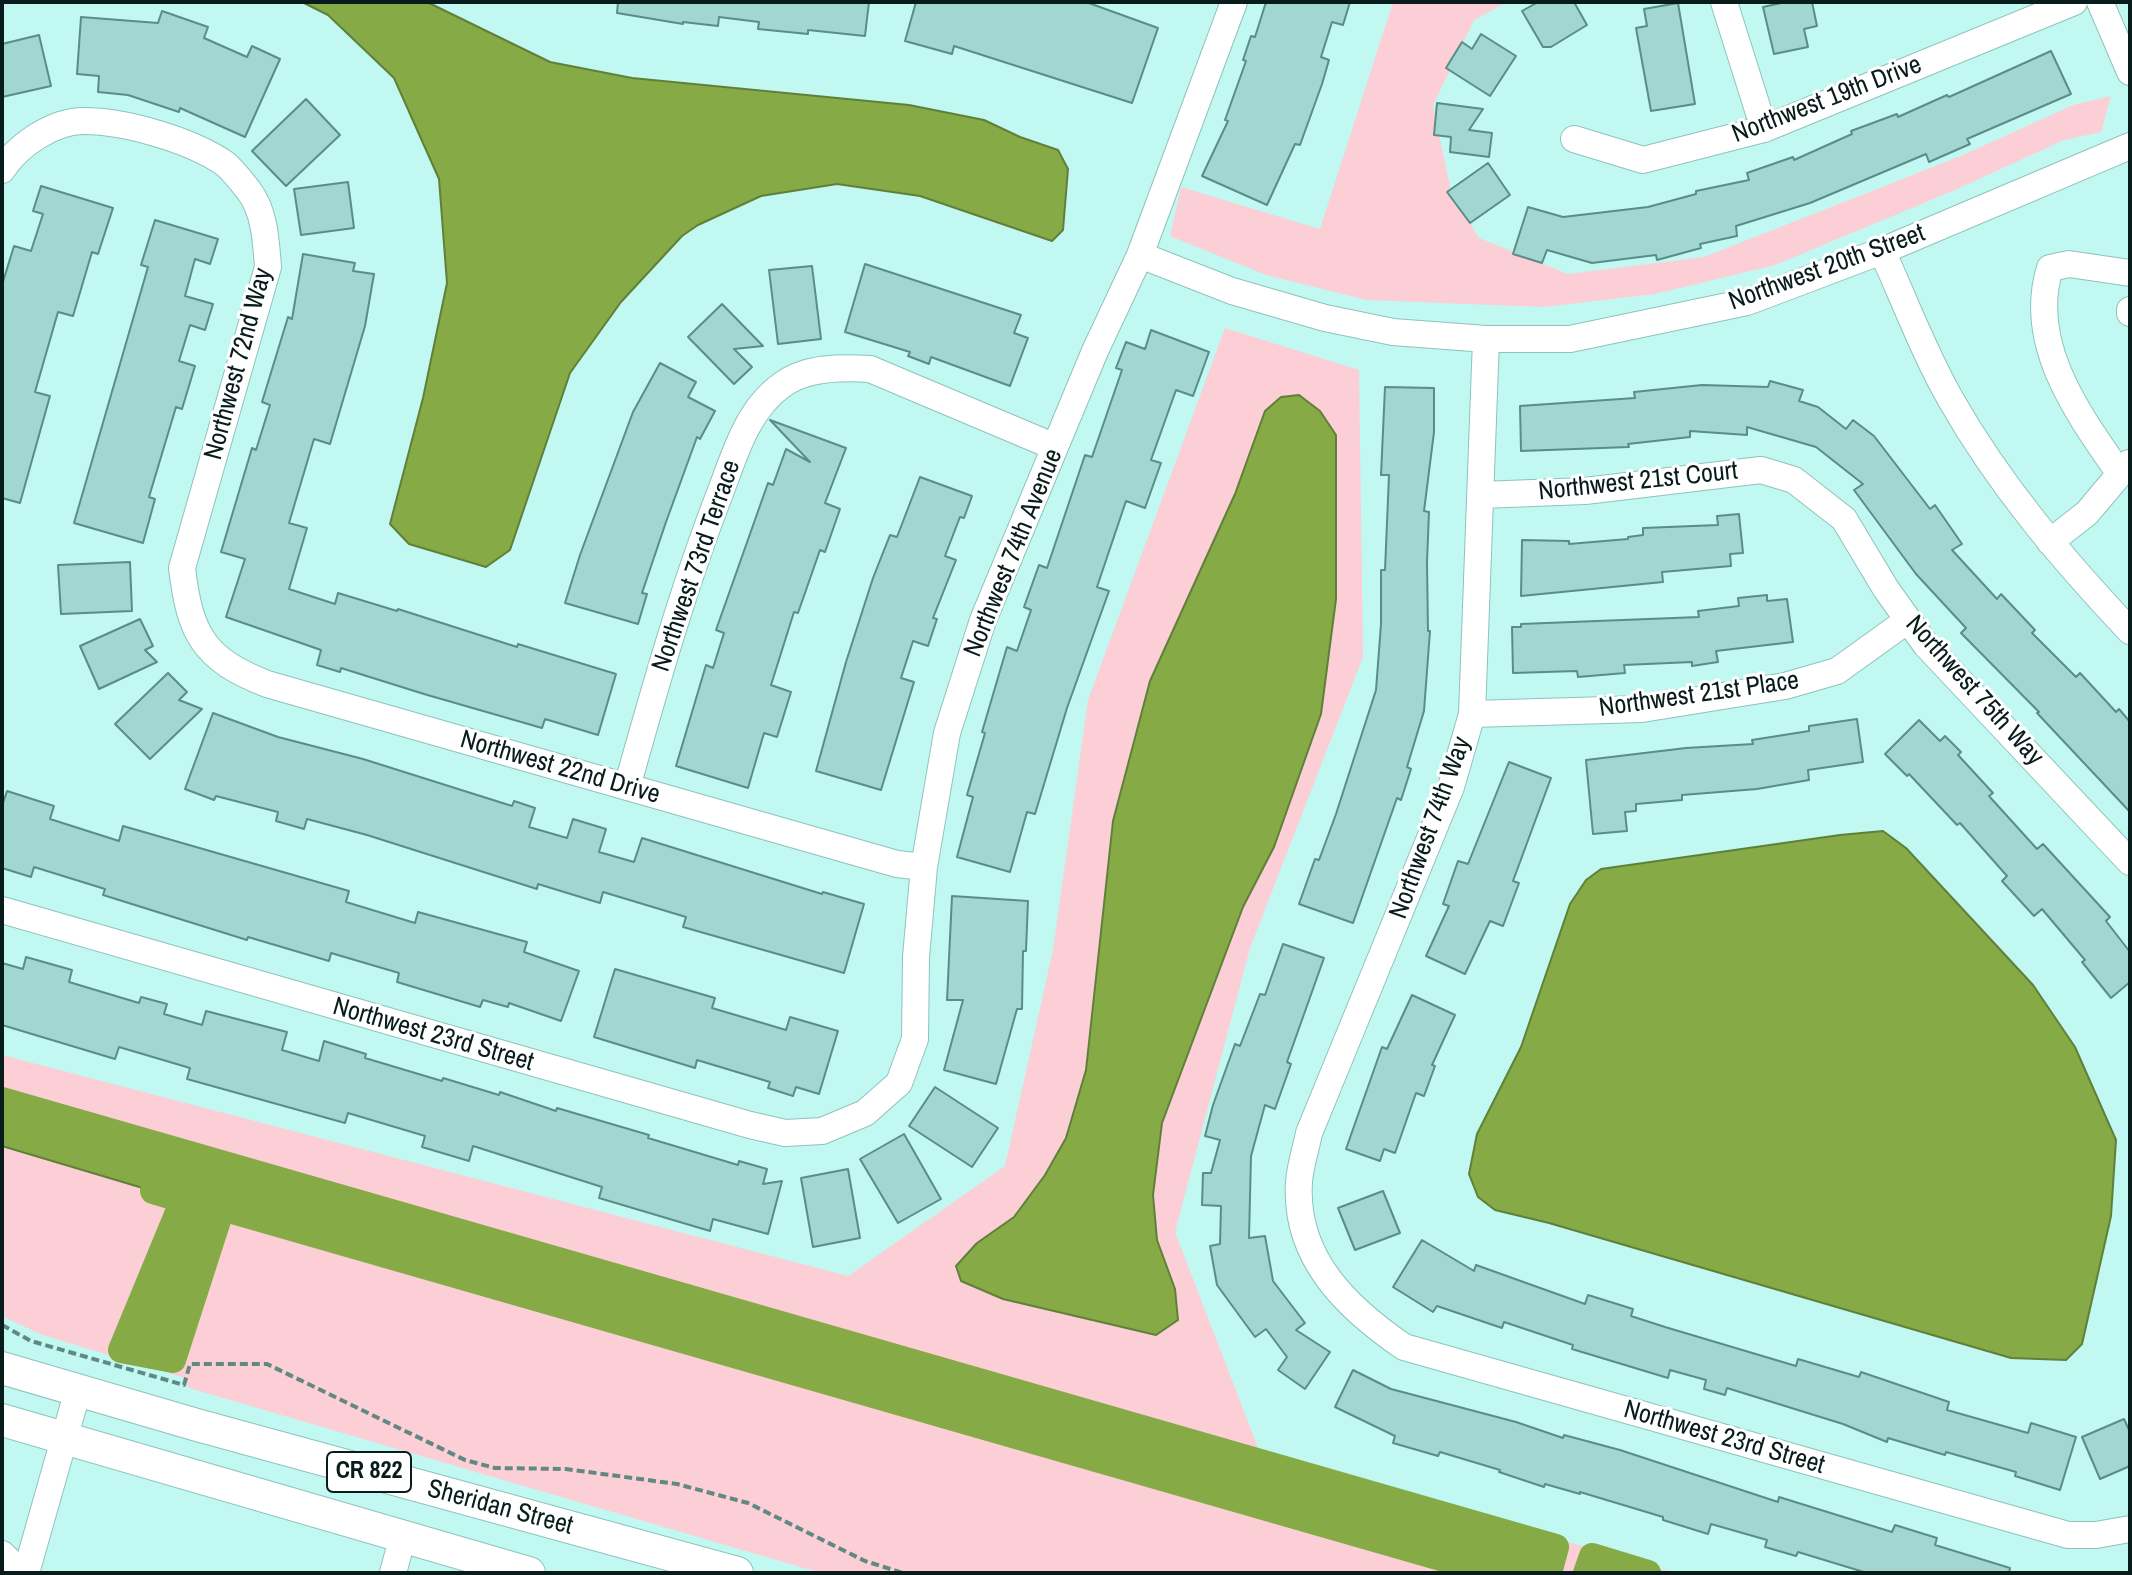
<!DOCTYPE html>
<style>
body{margin:0}
#map{position:relative;width:2132px;height:1575px;overflow:hidden;background:#c1f8f1;font-family:"Archivo Narrow",sans-serif}
canvas{display:block}
.frame{position:absolute;inset:0;border:4px solid #081d1b;pointer-events:none}
</style>
<div id="map">
<canvas width="2132" height="1575"></canvas>
<div class="frame"></div>
</div>
<script>
const ctx = document.querySelector('canvas').getContext('2d');
ctx.lineJoin = 'round';
function fill(path, color) { ctx.fillStyle = color; ctx.fill(path, 'evenodd'); }
function trace(path, color, width, dash) { ctx.strokeStyle = color; ctx.lineWidth = width; ctx.lineCap = dash ? 'butt' : 'round'; ctx.setLineDash(dash || []); ctx.stroke(path); }
function label(font, color, halo, rows, align = 'center') {
  ctx.font = font + ' "Archivo Narrow",sans-serif'; ctx.lineWidth = 6; ctx.setLineDash([]); ctx.textBaseline = 'middle'; ctx.strokeStyle = halo; ctx.fillStyle = color; for (const [text, x, y, turn = 0] of rows) {
    ctx.save(); ctx.translate(x, y); ctx.rotate((+turn || 0) * Math.PI / 180); ctx.textAlign = isNaN(turn) ? turn : align; if (halo) ctx.strokeText(text, 0, 0); ctx.fillText(text, 0, 0); ctx.restore();
  }
}
const green = new Path2D(`
 M1393,2H1507L1474,20L1433,105L1451,191L1479,238L1568,274L1704,257L1961,156L2073,105L2111,96L2101,132L2064,140L1955,190L1775,265L1655,294L1543,307L1367,300L1266,275L1170,236L1181,187L1320,229Z
 M1225,328L1359,370L1363,657L1250,948L1175,1232L1260,1453L1676,1573H821L189,1388L182,1377L42,1335L2,1316V1055L848,1276L1005,1166L1053,950L1088,700Z`);
const water = new Path2D(`
 M302,2H427L550,62L632,78L909,105L984,120L1020,137L1058,150L1068,169L1063,230L1052,241L920,196L837,184L761,196L698,225L682,236L621,302L570,373L510,550L486,567L409,544L390,524L423,398L447,283L439,179L394,78L328,15Z
 M1299,395L1320,411L1336,435V599L1321,714L1274,847L1243,907L1162,1123L1153,1195L1157,1240L1175,1289L1178,1320L1156,1335L1003,1299L961,1281L956,1266L977,1243L1014,1217L1045,1175L1066,1138L1086,1070L1113,821L1150,681L1235,494L1265,411L1281,397Z
 M1883,831L1906,848L2033,985L2075,1047L2116,1140L2111,1216L2082,1344L2066,1360L2011,1358L1549,1223L1495,1210L1478,1197L1469,1174L1477,1134L1521,1047L1570,904L1586,880L1601,869L1840,835Z
 M2,1100L1556,1547L1549,1573H1493L222,1209L173,1360L121,1350L183,1200L2,1146Z
 M1592,1556L1648,1573H1586Z`);
const canal = new Path2D(`
 M2,1100L1556,1547L1549,1573
 M153,1191L183,1200L121,1350L173,1360L222,1208L1493,1573
 M1586,1573L1592,1556L1648,1573`);
const building = new Path2D(`
 M618,2H869L865,36L808,30V34L758,29L759,22L719,17L718,26L683,22V24L617,13Z
 M916,2H1086L1158,28L1132,103L954,46L952,54L905,41Z
 M1266,2H1350L1343,25L1332,22L1321,57L1329,60L1322,84L1300,145L1295,144L1267,205L1202,176L1228,121L1225,120L1246,61L1243,60L1251,36L1255,37Z
 M1538,2H1574L1587,25L1551,47H1543L1522,11Z
 M1786,2H1812L1817,26L1804,29L1808,47L1774,54L1763,7Z
 M1678,3L1695,104L1651,111L1636,28L1647,26L1644,9Z
 M162,11L208,27L204,38L247,57L252,46L280,59L245,137L180,108L179,112L128,95L98,92L99,76L77,74L81,17L158,23Z
 M1481,34L1516,56L1490,96L1446,68L1462,42L1472,49Z
 M39,35L51,86L2,97V44Z
 M2051,51L2071,94L1967,139L1970,144L1929,162L1926,154L1810,203L1736,226L1737,236L1700,244L1701,248L1657,260L1656,255L1592,263L1547,250L1542,263L1513,254L1528,207L1563,217L1648,207L1696,194V191L1749,180L1747,173L1793,157L1794,160L1852,134L1851,131L1897,114L1898,117L1947,95L1949,97Z
 M306,99L340,135L286,186L252,151Z
 M1437,103L1483,109L1469,130L1492,133L1489,157L1450,152L1451,137L1434,135Z
 M1488,163L1510,195L1470,223L1447,192Z
 M348,182L354,228L301,235L294,189Z
 M41,186L113,208L98,254L92,252L73,316L58,312L35,392L50,396L20,503L2,498V285L14,246L31,251L43,214L33,211Z
 M155,220L218,239L210,264L195,259L185,296L213,304L205,330L190,325L179,361L195,366L182,409L176,407L149,497L155,499L143,543L74,523L148,267L141,265Z
 M303,254L355,263L353,271L374,274L365,326L330,444L314,439L289,523L307,528L289,589L335,604L338,593L397,611L398,609L517,647L518,644L616,674L598,735L545,719L542,728L424,694L341,668L340,672L317,665L321,650L226,617L245,559L221,552L252,448L256,450L270,405L262,402L288,317L292,319Z
 M865,264L1021,315L1014,333L1028,338L1010,386L931,357L929,364L908,356L910,352L845,332Z
 M812,266L821,339L778,344L769,270Z
 M722,304L763,346L734,349L752,367L734,384L688,337Z
 M1151,330L1209,352L1193,396L1176,390L1151,460L1161,463L1145,508L1126,501L1097,587L1109,591L1067,708L1035,814L1027,812L1010,872L957,857L973,797L967,795L985,733L982,732L1007,647L1017,651L1031,610L1024,607L1039,565L1047,568L1085,455L1092,457L1122,370L1116,368L1126,342L1145,349Z
 M660,363L696,382L688,397L715,411L700,439L697,437L666,522L642,593L647,594L638,624L565,603L580,555L633,412Z
 M1770,381L1803,390L1799,401L1818,407L1846,429L1853,420L1874,436L1930,509L1935,505L1962,544L1952,550L1997,599L2001,594L2035,630L2032,633L2076,677L2080,673L2116,712L2119,709L2130,722V812L2037,713L2039,712L1961,633L1966,628L1916,574L1854,490L1863,484L1816,447L1747,427V435L1690,431V437L1628,444L1629,447L1521,451L1520,406L1635,398L1634,392L1702,385L1768,387Z
 M1385,387L1434,388V432L1424,511L1429,512L1427,562L1428,631H1430L1424,711L1407,767L1411,769L1401,800L1397,798L1353,923L1299,904L1315,859L1319,860L1336,814L1376,690L1381,624V570H1385L1389,475H1381Z
 M770,420L846,448L825,503L840,509L825,552L820,550L798,613L794,612L771,685L791,692L777,737L764,733L748,788L676,766L706,665L713,668L724,633L716,630L768,483L773,485L786,449L810,462Z
 M920,477L972,496L964,518L960,517L945,556L956,560L933,618L937,619L928,646L913,641L901,678L914,682L881,790L816,771L846,662L873,578L890,535L897,537Z
 M1739,514L1743,553L1730,554L1731,566L1662,572L1663,582L1521,596L1522,540L1569,541V544L1628,539V537L1643,535V528L1718,525L1717,516Z
 M130,562L132,611L61,614L58,565Z
 M1767,595V601L1787,599L1793,642L1716,651L1718,662L1692,666V662L1624,665L1625,673L1578,677L1577,671L1513,673L1512,627H1521V624L1699,617L1698,611L1739,606L1738,598Z
 M140,619L153,646L145,650L157,662L99,689L80,646Z
 M168,673L187,692L179,700L202,709L150,759L115,724Z
 M213,713L278,737L363,759L512,806L514,801L535,808L529,827L567,838L573,819L606,829L599,852L634,862L642,838L822,894L823,892L864,904L844,973L683,927L686,917L603,892L600,903L538,884L537,889L367,835L307,819L304,829L276,821L278,812L216,796L214,800L185,789Z
 M1857,719L1863,762L1808,770L1809,780L1757,789L1682,795V800L1636,804V811L1625,812L1627,831L1593,834L1586,760L1686,748L1753,744L1752,740L1809,731V726Z
 M1919,720L1940,741L1945,736L1961,752L1958,755L1993,793L1989,796L2037,849L2043,844L2110,917L2106,921L2130,952V982L2111,998L2082,962L2085,960L2042,909L2034,916L2002,881L2007,876L1960,823L1957,825L1909,774L1907,776L1885,754Z
 M1509,762L1551,778L1513,881L1519,883L1503,926L1490,921L1465,974L1426,956L1449,906L1443,904L1458,861L1468,864Z
 M7,791L54,806L50,819L119,841L123,826L349,891L346,902L415,923L418,912L527,942L524,952L579,971L561,1021L509,1003L508,1007L483,1000L480,1007L397,982L399,973L331,953L329,961L248,937L247,940L103,895L105,889L34,867L31,877L2,868V806Z
 M952,896L1028,901L1026,951H1023L1022,1009H1017L996,1084L944,1070L963,1000H947Z
 M1283,944L1324,958L1287,1062L1291,1064L1275,1109L1265,1105L1251,1156L1249,1238L1265,1236L1273,1281L1305,1323L1296,1330L1330,1352L1305,1389L1278,1370L1287,1357L1266,1329L1255,1337L1217,1285L1210,1246L1220,1244L1221,1206L1202,1205L1203,1173H1211L1220,1140L1205,1136L1213,1105L1235,1044L1240,1046L1260,994L1265,995Z
 M26,957L72,970L69,982L139,1003L141,997L167,1004L164,1014L202,1025L206,1011L287,1032L282,1050L319,1061L324,1041L366,1054L365,1058L442,1081L443,1078L499,1095L500,1092L556,1111L557,1108L649,1135L648,1138L738,1165L739,1161L767,1169L763,1184L782,1181L768,1234L713,1219L710,1231L599,1198L602,1187L473,1146L469,1161L422,1147L425,1136L348,1113L345,1123L187,1079L190,1068L119,1047L115,1059L2,1025V963L23,969Z
 M615,969L715,998L712,1008L786,1030L790,1017L838,1031L819,1094L796,1087L793,1096L768,1088L770,1082L697,1060L695,1068L594,1037Z
 M1412,995L1455,1015L1432,1065L1435,1066L1424,1096L1416,1093L1395,1153L1384,1149L1380,1161L1346,1149L1382,1047L1387,1049Z
 M935,1087L998,1128L972,1167L909,1126Z
 M904,1134L941,1199L898,1223L860,1159Z
 M848,1169L860,1238L813,1247L801,1178Z
 M1383,1191L1400,1233L1355,1250L1338,1208Z
 M1422,1240L1474,1271L1476,1265L1585,1304L1588,1295L1633,1309L1631,1316L1665,1327L1796,1366L1798,1359L1859,1377L1861,1372L1949,1402L1947,1410L2028,1433L2031,1423L2076,1437L2060,1490L2015,1476L2016,1472L1946,1452L1945,1455L1888,1438L1887,1442L1843,1424L1727,1388L1725,1395L1704,1389L1706,1380L1670,1370L1668,1378L1572,1349L1573,1345L1504,1322L1502,1328L1437,1306L1433,1312L1393,1287Z
 M1353,1370L1391,1389L1516,1422L1563,1438L1564,1435L1620,1450L1778,1502L1779,1497L1892,1532L1895,1525L1937,1538L1935,1545L2010,1568L2009,1573H1867L1798,1552L1796,1556L1765,1547L1767,1540L1711,1524L1708,1534L1663,1520V1517L1580,1492V1494L1545,1484L1544,1487L1499,1472L1500,1470L1440,1452L1438,1456L1393,1443L1395,1436L1335,1407Z
 M2124,1419L2130,1432V1466L2100,1479L2082,1437Z`);
const path = new Path2D(`
 M2,1325L31,1341L184,1385L190,1364H267L465,1460L495,1468L566,1469L677,1484L748,1503L865,1561L903,1573`);
const minor = new Path2D(`
 M1724,2L1764,129
 M2100,2L2130,72
 M1574,139L1643,160L1764,129L2074,2
 M2,170C18,145 53,121 84,121C125,121 190,140 224,163C233,170 242,182 249,191C265,212 266,242 268,267L182,568C190,634 203,659 267,684L897,864L924,867
 M1882,251C1904,299 1925,355 1951,400C2000,486 2063,560 2130,631
 M1140,255L1232,291L1325,318L1393,332L1486,339H1570L1747,302L1882,251L2130,146
 M2130,310V313
 M1486,339L1472,714L1451,787L1309,1133C1306,1149 1300,1166 1299,1182C1294,1258 1347,1308 1404,1347L2068,1535H2096L2130,1529
 M2120,474C2079,415 2026,344 2050,268L2069,264L2130,273
 M1481,495L1585,491L1761,470L1794,480L1844,519L1886,589L1926,645L2130,862
 M2050,542L2087,513L2129,463
 M1472,714L1642,709L1785,686L1837,671L1908,620
 M627,787C654,691 681,595 717,501C733,461 745,411 782,385C806,367 842,367 870,369L1055,447
 M2,910L750,1125L785,1133L822,1131L865,1113L899,1083L915,1039L916,957L924,867L947,733L983,620L1095,351L1140,255L1234,2
 M2,1554L21,1573
 M26,1573L78,1390
 M393,1573L403,1536`);
const major = new Path2D(`
 M2,1368L197,1425L737,1573
 M2,1420L529,1573`);
const shields = [
 [369,1472,84]
];
const shieldNames = [
 ["CR 822",369,1472]
];
const streetNames = [
 ["Northwest 19th Drive",1827,100,-21],
 ["Northwest 20th Street",1827,268,-20],
 ["Northwest 72nd Way",239,364,-75],
 ["Northwest 21st Court",1638,482,-6],
 ["Northwest 74th Avenue",1014,553,-68],
 ["Northwest 73rd Terrace",697,566,-71],
 ["Northwest 75th Way",1974,691,48],
 ["Northwest 21st Place",1699,695,-8],
 ["Northwest 22nd Drive",560,768,16],
 ["Northwest 74th Way",1431,828,-70],
 ["Northwest 23rd Street",433,1035,16],
 ["Northwest 23rd Street",1724,1438,16],
 ["Sheridan Street",500,1508,15]
];
fill(green, '#fccfd6');
fill(water, '#85aa46');
trace(water, '#608039', 2);
trace(canal, '#85aa46', 26);
fill(building, '#a1d7d0');
trace(building, '#5a8d88', 2);
trace(minor, '#8ec3bc', 28);
trace(major, '#8ec3bc', 34);
trace(path, '#628883', 4, [8, 4]);
trace(minor, '#fff', 26);
trace(major, '#fff', 32);
for (const [x, y, w] of shields) { const box = new Path2D(); box.roundRect(x - w / 2, y - 20, w, 40, 6); ctx.fillStyle = '#fff'; ctx.fill(box); trace(box, '#081d1b', 2); }
label('bold 24px', '#081d1b', null, shieldNames);
label('26px', '#081d1b', '#fff', streetNames);
</script>
